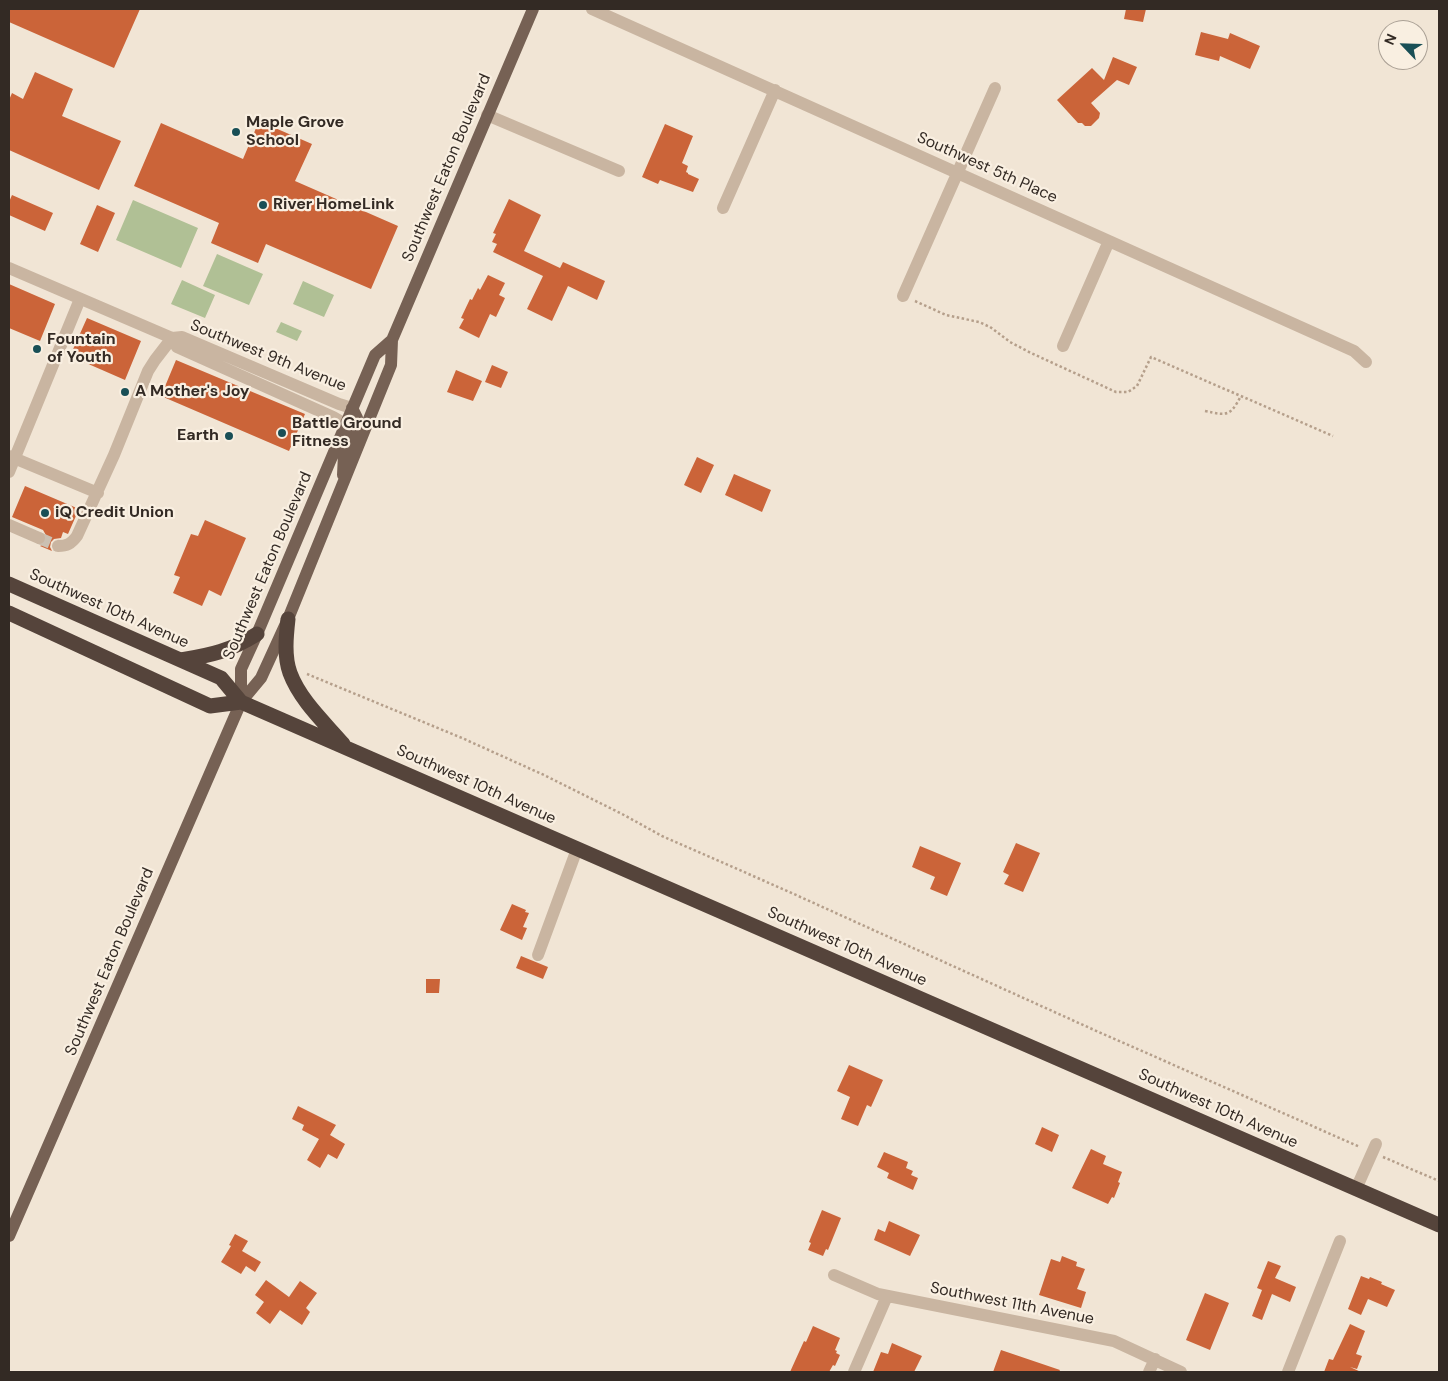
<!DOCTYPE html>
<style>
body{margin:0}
#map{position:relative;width:1448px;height:1381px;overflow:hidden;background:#f1e5d5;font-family:"DM Sans",sans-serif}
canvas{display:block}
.frame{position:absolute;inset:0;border:10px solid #332a24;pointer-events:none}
.north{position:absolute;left:1378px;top:20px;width:50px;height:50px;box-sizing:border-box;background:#f9efe1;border:1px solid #aaa095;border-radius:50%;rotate:294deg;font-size:14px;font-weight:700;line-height:20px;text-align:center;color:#332a24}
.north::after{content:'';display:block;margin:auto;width:18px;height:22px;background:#194f56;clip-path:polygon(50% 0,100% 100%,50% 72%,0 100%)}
</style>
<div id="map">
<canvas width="1448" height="1381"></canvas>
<div class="frame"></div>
<div class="north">N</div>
</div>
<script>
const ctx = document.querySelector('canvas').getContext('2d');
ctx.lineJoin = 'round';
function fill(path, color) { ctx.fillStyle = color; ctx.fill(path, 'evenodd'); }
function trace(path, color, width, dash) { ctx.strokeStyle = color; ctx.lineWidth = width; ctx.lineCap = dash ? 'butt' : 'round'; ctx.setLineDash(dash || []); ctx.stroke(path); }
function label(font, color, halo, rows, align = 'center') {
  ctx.font = font + ' "DM Sans",sans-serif'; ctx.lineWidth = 4.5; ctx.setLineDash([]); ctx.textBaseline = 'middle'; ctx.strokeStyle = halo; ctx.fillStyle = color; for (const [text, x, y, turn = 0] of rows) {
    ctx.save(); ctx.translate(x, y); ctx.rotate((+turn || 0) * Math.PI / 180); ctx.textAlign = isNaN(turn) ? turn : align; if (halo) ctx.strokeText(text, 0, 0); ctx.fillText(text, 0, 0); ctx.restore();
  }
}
const green = new Path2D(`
 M133,200L198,228L181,268L116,240Z
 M217,254L263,274L249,305L203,286Z
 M182,280L215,295L205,318L171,304Z
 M303,281L334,295L324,317L293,304Z
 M281,322L302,331L297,341L276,332Z`);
const building = new Path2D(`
 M9,9H140L114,68L9,22Z
 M1126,9H1146L1143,22L1124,19Z
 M1201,32L1228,39L1230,33L1260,46L1250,69L1220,56L1219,61L1195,55Z
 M1113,57L1137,67L1129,85L1117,80L1091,103L1100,113L1099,118L1091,126H1085L1082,123H1078L1057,100L1092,68L1104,80Z
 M35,72L73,89L62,116L121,141L99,190L9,150V100L12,93L23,99Z
 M259,121L312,144L295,181L398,226L371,289L266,244L258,263L211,243L219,223L134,186L161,123L243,159Z
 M665,124L693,136L682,163L688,166L686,172L688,173V174L699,179L693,192L660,180L658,184L642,177Z
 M12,195L53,213L45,231L9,215V202Z
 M509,199L541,215L524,251L560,268L563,262L605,281L597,300L568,286L552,321L527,309L543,276L493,252L497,244L492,242L496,234L493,233Z
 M97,205L115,213L98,252L80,244Z
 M488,275L505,283L499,295L505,298L496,317L490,314L479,338L459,328L464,319L461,318L470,299L472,300L478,288L480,290Z
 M9,284L55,304L40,341L9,328Z
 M87,318L141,341L125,380L70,356Z
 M176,360L305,414L289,451L161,396Z
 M492,365L508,372L501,388L485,382Z
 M456,370L482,381L473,401L447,392Z
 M697,457L714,465L701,493L684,485Z
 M734,474L771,490L762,512L725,495Z
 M25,486L79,509L68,534L63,532L61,538L54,539L51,542L50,547L52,551L40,546L44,544L47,541V537L43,530L12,517Z
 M205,520L246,538L221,596L209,590L202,606L173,593L180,577L174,575L191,534L198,536Z
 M1016,843L1040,853L1023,892L1004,884L1009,875L1003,872Z
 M920,846L961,863L947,896L930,889L935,877L912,867Z
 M512,904L526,910L525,912L529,913L523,927L527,928L522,940L500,930Z
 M521,956L548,967L543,979L516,968Z
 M426,979H440L439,993H426Z
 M849,1065L883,1080L871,1107L867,1105L858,1126L841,1119L850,1097L837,1091Z
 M298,1106L336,1125L330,1135L345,1144L337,1159L328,1154L320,1168L307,1160L319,1139L302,1130L304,1125L292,1119Z
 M1042,1127L1059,1135L1052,1152L1035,1144Z
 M1091,1149L1106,1156L1103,1164L1122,1172L1118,1182L1120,1183L1114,1198L1112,1197L1108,1204L1072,1188Z
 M884,1152L908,1162L906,1168L913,1171L911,1175L918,1178L913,1190L887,1178L889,1173L877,1167Z
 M822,1210L841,1218L828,1250L826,1249L823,1256L808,1250L811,1243L809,1242Z
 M889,1221L920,1235L910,1256L874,1240L878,1229L885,1232Z
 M235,1234L248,1241L242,1251L261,1262L255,1272L246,1266L241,1274L221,1262L231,1246L229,1245Z
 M1062,1256L1077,1262L1076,1266L1085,1269L1077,1289L1086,1292L1081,1308L1039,1295L1051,1259L1060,1262Z
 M1268,1261L1281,1266L1275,1278L1296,1287L1290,1302L1272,1294L1262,1320L1252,1316L1262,1290L1257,1288Z
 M1361,1276L1369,1279L1370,1277L1382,1282L1381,1284L1395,1290L1387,1307L1368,1299L1361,1315L1348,1309Z
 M266,1280L289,1297L300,1281L317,1293L306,1308L310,1312L302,1325L280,1310L270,1324L256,1313L264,1302L255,1295Z
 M1205,1293L1229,1303L1210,1350L1186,1340Z
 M1350,1324L1365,1331L1356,1354L1362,1356L1357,1369L1350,1367L1361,1372H1324L1329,1359L1333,1360Z
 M813,1326L840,1338L835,1350L837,1351L836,1353L840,1355L835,1366L833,1365L829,1372H790L804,1341L806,1342Z
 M892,1343L922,1356L914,1372H873L881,1352L888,1354Z
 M1001,1350L1060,1370L1059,1372H993Z`);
const minorTunnel = new Path2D(`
 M39,538L58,546`);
const path = new Path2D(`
 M915,301L946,315L979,322L990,327L1010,342L1031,353L1116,392H1128L1137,386L1151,357L1333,436
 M1205,411C1228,416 1230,416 1241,396
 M307,674L462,738L544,775L624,815L662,836L785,890L1092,1029L1360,1147
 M1383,1157L1439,1181`);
const minor = new Path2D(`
 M592,9L1354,351L1366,362
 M487,115L619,171
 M723,208L775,90
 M9,268L172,338L182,337L339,404L352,408
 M903,296L995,88
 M172,338L177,347L333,417L345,424
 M1063,346L1109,241
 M9,456L98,493
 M9,472L80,299
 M9,525L39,538
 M58,546C67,546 71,544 77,536L114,455L148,371L155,360L172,338
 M538,955L577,849
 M1356,1189L1376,1144
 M834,1275L878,1294L1114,1341L1181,1372
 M854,1372L887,1296
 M1149,1372L1155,1359
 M1288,1372L1340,1241`);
const major = new Path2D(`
 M343,475L344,454L357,423V418L352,408
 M241,702V669L257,634L375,355L392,340
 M9,1236L241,702L261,678L288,619L391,365L392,340L533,9`);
const highway = new Path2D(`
 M9,584L221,678L241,702L1439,1225
 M9,613L210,706L241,702
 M288,619C286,637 284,656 290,673C300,700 324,722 343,744
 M181,660C212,655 230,651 257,634`);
const markers = [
 [236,132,5,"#194f56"],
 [263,205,5,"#194f56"],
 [37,349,5,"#194f56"],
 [125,392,5,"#194f56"],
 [282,433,5,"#194f56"],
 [229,436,5,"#194f56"],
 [45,513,5,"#194f56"]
];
const poiNames = [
 ["Maple Grove",246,123],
 ["School",246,141],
 ["River HomeLink",273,205],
 ["Fountain",47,340],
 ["of Youth",47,358],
 ["A Mother's Joy",135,392],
 ["Battle Ground",292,424],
 ["Fitness",292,442],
 ["Earth",219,436,"right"],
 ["iQ Credit Union",55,513]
];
const streetNames = [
 ["Southwest Eaton Boulevard",447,168,-67],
 ["Southwest 5th Place",987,168,24],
 ["Southwest 9th Avenue",268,356,22],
 ["Southwest Eaton Boulevard",268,566,-67],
 ["Southwest 10th Avenue",109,609,24],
 ["Southwest 10th Avenue",476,785,24],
 ["Southwest 10th Avenue",847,947,24],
 ["Southwest Eaton Boulevard",110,962,-67],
 ["Southwest 10th Avenue",1218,1109,24],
 ["Southwest 11th Avenue",1012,1304,11]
];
fill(green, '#b0c095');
fill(building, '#cb6439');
trace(minorTunnel, '#cbc0b2', 12, [12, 6]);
trace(path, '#b59f8b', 2.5, [2.5, 2.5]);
trace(minor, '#c9b5a1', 12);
trace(major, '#766154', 12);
trace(highway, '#55443b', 15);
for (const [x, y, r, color] of markers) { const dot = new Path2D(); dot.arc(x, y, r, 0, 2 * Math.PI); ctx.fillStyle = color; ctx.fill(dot); trace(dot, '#f9efe1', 2); }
label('bold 16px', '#332a24', '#f9efe1', poiNames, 'left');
label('16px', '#332a24', '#f9efe1', streetNames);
</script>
